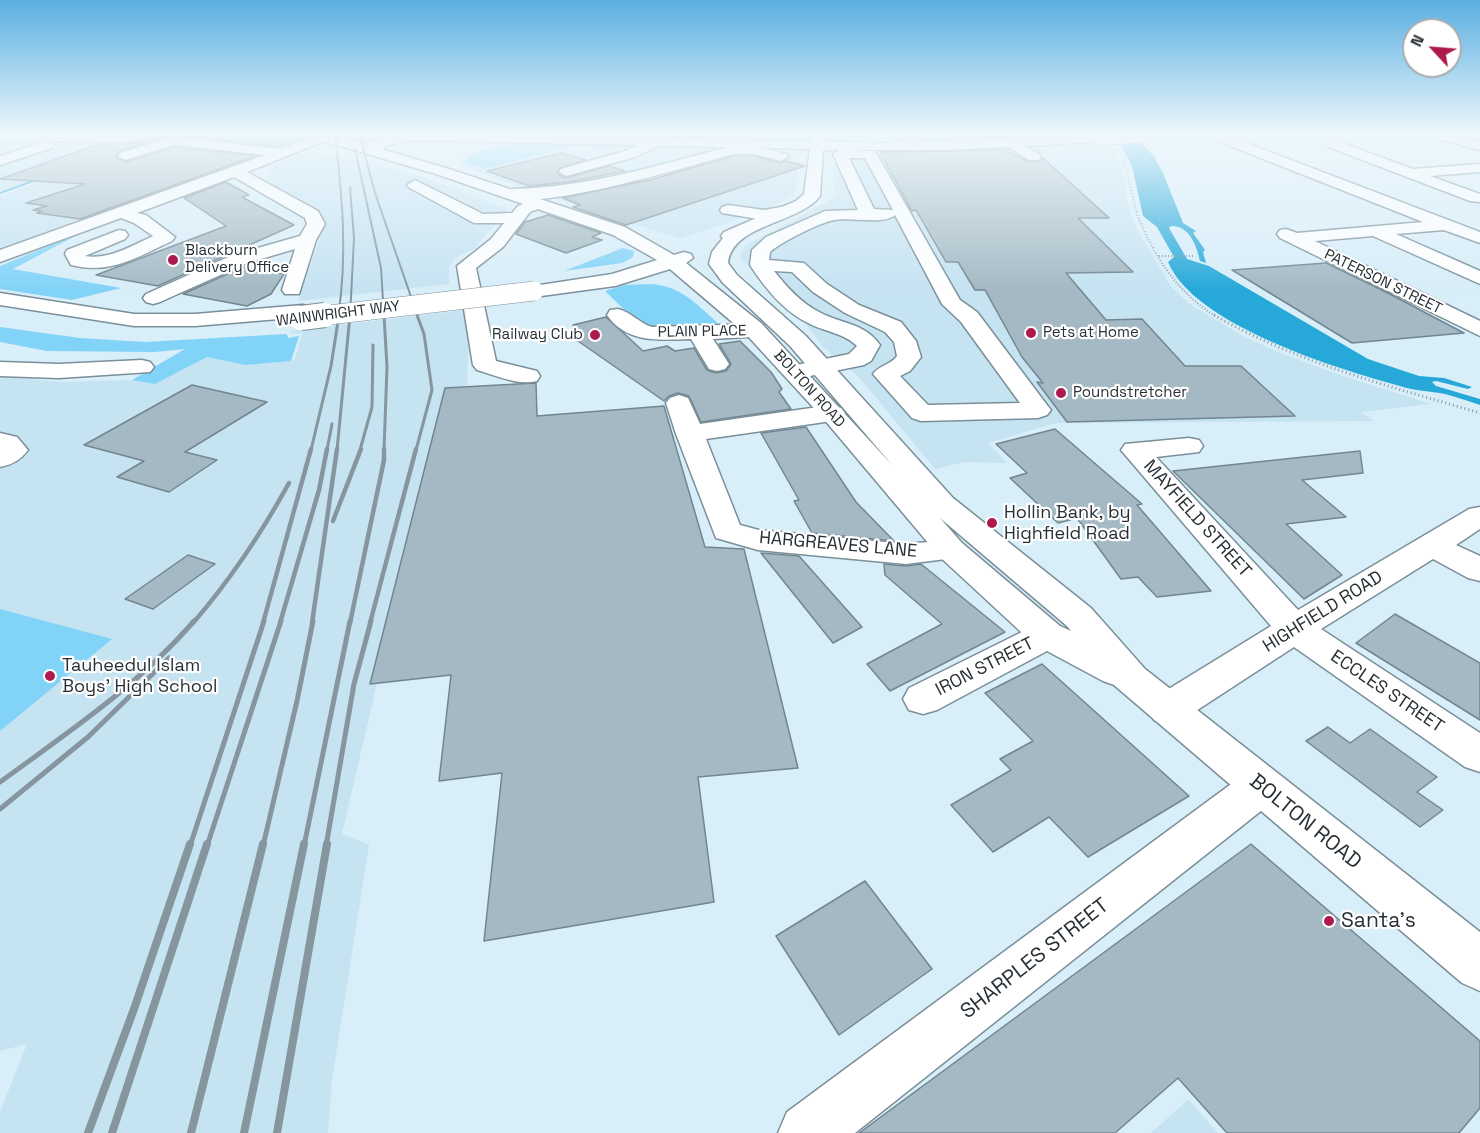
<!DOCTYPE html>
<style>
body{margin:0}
#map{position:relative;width:1480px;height:1133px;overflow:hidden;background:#d8eef9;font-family:"Space Grotesk",sans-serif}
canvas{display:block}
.north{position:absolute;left:1402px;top:18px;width:60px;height:60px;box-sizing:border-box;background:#fff;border:2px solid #a9acae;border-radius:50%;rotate:296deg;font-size:16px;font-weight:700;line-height:24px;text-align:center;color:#283035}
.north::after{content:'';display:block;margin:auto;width:21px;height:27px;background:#ac1a4e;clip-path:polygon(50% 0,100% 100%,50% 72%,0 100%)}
</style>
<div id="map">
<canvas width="1480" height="1133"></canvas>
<div class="north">N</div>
</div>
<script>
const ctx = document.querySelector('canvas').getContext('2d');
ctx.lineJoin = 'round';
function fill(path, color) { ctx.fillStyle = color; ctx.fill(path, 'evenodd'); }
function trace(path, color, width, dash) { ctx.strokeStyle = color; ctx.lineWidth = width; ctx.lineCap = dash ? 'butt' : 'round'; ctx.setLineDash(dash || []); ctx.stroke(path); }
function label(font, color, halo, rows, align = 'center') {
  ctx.font = font + ' "Space Grotesk",sans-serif'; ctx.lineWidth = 4.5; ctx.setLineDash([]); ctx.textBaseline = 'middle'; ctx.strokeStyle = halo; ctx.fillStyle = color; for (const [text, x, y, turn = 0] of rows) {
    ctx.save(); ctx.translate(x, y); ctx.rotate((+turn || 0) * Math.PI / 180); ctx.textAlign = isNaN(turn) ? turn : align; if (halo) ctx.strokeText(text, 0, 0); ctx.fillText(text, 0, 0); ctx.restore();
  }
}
const built = new Path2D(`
 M0,133H76L0,157Z
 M95,133H175L0,191V164Z
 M189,133H281L312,137L270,156L0,252V196L137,147Z
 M504,133H1087L1089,134L893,142L524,135Z
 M1110,142L1123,168L1129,209L1137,229L1172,288L1191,305L1243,336L1278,352L1337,374L1431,404L1361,412L1374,421L1056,423L988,443L1007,463L965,462L935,469L859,377L822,346L811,330L753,266L741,262L740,254L745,246L836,197L832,174L836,152Z
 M518,143L759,148L794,153L799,157V166L795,195L764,210L680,239L535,192L463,167L459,163L462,158L476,152Z
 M307,152L374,163L421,176L508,209L474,249L455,258L449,267V284L298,301L326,220L318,209L275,186L268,177L274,165Z
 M465,310L469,339L467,387L445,389L370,683H377L342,834L369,845L332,1080L328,1133H0V1112L27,1044L0,1051V376L61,382L132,380L155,384L207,357L245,365L295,360L302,333L292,334L289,331Z
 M1189,1100L1218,1133H1151L1188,1100Z`);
const green = new Path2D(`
 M524,143L626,145L628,147L604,149L586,145L567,147L485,169L465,162C475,147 507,146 524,143Z
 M83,232L13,269L121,288L72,300L0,289V266Z
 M623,248L634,251L633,257L622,263L564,271Z
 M652,284C682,287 695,303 718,323L700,328L642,327L605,291L624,285Z
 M0,327L80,338L145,342L287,334L288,338L299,336L291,361L245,365L207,357L155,384L132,380L185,349L155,352L47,351L0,342Z
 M0,609L112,639L0,731Z`);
const water = new Path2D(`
 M1119,142H1140L1153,155L1163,173L1183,223L1196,231L1193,233L1205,250L1203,252L1206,263L1200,261C1197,246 1189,225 1171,226L1169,228L1187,259L1209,266L1368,359L1419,376L1444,378L1472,387L1468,389L1436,381L1432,382L1436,386L1480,399V405C1468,401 1457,397 1445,394C1430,391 1415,391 1400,386C1338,369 1194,325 1168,262L1174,257L1157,227L1143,216L1132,166Z`);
const stream = new Path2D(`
 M143,142L146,143L110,156L107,155Z
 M44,176L47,177L0,194V192Z`);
const building = new Path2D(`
 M157,133H302L303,138L278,146L173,135L119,151L116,157L126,162L174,147L255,156L80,219L37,213L41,211L33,210L47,206L26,203L85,184L0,179L99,144H130L155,138Z
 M1004,150L1029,162H1039L1043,158L1109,218H1078L1133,272L1066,273L1106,320L1142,319L1185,366H1241L1295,416L1067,422L1037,382L1043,383L1022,357L985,290H975L958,262H946L916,210L912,211L880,152Z
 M561,153L586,160L559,168L557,173L565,178L609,166L625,171L569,182L529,186L487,171Z
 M733,156H754L780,163L786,161L805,166L626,225L573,207L580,205L563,198L654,179Z
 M226,182L249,195L242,197L294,225L158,286L96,275L226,226L184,198Z
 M548,215L601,233L592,237L602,240L566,253L516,234L525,222Z
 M1326,263L1388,293L1464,333L1352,343L1232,270Z
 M243,267L284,274L271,294L247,306L183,294Z
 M606,317L643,351L667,346L675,351L694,348L707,370L716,373L726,371L731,364L719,344L740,341L771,372L782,389L779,392L791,409L701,422L689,396L678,393L669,396L664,401L568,334L579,331L573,325Z
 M536,383L537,416L664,406L705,547L744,549L798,768L698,777L714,902L484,941L502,773L439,781L451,675L370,684L445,388Z
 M192,385L267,402L185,452L217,460L169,492L117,477L144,461L84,445Z
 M806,427L856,502L894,541L812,533L794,501L799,500L761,433Z
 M1055,429L1142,504L1137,505L1211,591L1157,597L1138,577L1121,579L1077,518L1058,523L1010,478L1027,473L996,444Z
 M1360,451L1363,473L1302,480L1346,517L1286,524L1342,575L1304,599L1173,471Z
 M761,553L799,556L862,627L833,643Z
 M188,555L215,564L153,609L125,599Z
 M884,564L906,566L921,564L1005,632L890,691L867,664L942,624L885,575Z
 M1395,614L1480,663V720L1356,643Z
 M1042,664L1189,796L1088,857L1049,817L993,852L951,805L1011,770L1000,759L1033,741L985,693Z
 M1328,727L1350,743L1370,729L1437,777L1417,792L1443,810L1420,827L1306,741Z
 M1251,844L1480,1041V1108L1459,1133H1227L1178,1078L1115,1133H859Z
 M865,881L932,969L839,1035L776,936Z`);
const pathFar2 = new Path2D(`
 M1300,133L1314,137
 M1123,158L1137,213`);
const pathFar1 = new Path2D(`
 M1136,212C1154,256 1176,292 1217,317
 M1159,256H1195`);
const path = new Path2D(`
 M1214,315C1298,363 1389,386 1480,413`);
const minor = new Path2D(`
 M0,133H155L154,136L129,142L48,141L54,145L52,148L0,165V156L46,141H0Z
 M322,133H409L413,136L407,140L350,138L322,142L247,172L318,211L325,224L316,240L299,294H285L282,290L295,249L247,263L160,302L153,304L146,302L143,298L146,294L233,255L300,236L307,224L305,218L234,177L137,213L146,215L175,237L172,241C137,257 111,275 71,265L65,254L67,250L119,230L125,231L128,235L125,239L85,256C109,260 131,246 153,236L134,223L121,218L0,262V250L265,155L174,145L125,160L118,156L120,153L173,137L281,149Z
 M815,133H827L822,148L817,149L810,145Z
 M898,133H911L926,147L919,151L914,150Z
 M1204,133H1220L1480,232V243L1444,230L1396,234L1480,271V284L1373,236L1315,241L1480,321V336L1280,238L1277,234L1280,230L1286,229L1297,233L1423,222L1205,136Z
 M1426,133H1445L1480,142V150L1427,136Z
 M653,139L658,140L660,143L658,146L635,157L566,176L559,172L561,169L625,151Z
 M1011,139L1039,154L1041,157L1039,160H1029L1006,146L1004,143Z
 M1331,139L1413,169L1480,164V172L1430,176L1480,194V202L1470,201L1326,146L1324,143Z
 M732,146H754L786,154L788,157L781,161L754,154H733C701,163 523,217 504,194L512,189C591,187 657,165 732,146Z
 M840,150L875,151L960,300L977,312L1047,405L1051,410L1047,415L1038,418L921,421L912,418L873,374C879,365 891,365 897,356L894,342L885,332L845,313L813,292L792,272L774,271C787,287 801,303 819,312C841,324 865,323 880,345L871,361L864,365L795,379L787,377L783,372L787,367L849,354L857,346C844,333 826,332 810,324C784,312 765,288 750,265L752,250L766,237L825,211L858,210L833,154ZM849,158H865L893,210L874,209ZM895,215L942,304L961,322L1020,403L928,405L900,376L910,371L921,357L916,341L901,322L859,305L827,284L804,263L769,260L770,252C781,242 819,223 834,220C850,217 884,225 895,215Z
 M415,180L483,214L512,213L518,206L537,199L545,204L543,207L530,212L503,247L476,268L496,361L537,371L540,376L537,381C518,386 495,375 477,370L473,365L457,266L491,239L504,223H474L410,188L407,185Z
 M728,205L764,210L786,206L794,211L792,214L764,220L722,213L720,210L722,207Z
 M618,309C631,312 639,323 652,327L756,324L764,326L767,331L764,336L713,339L729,364L725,369L717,371L709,369L691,339C660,340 627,344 607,315L610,310Z
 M142,360L150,362L154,367L150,372L59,378L0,376V362L59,364Z
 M679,395L688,398L700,424L832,405L841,408L845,413L841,418L832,421L706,439L740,525L759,530L906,544L951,540L962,543L967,550L962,557L906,564L758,550L716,538L676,434L666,403L670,398Z
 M0,433L17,437L28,450C21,460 11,465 0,467Z
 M1189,438L1199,440L1203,446L1199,452L1156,457L1298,610L1469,509L1480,507V529L1456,545L1480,556V581L1468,578L1433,559L1321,629L1480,733V772L1465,767L1294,647L1182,720L1168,725L1154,720L1148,709L1154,698L1271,626L1121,450L1125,444Z
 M1047,622L1060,626L1065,635L1060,644L937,710L923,714L909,710L903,699L909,688L1034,626Z
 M1261,767L1276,773L1283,786L1276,799L855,1133H778L787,1112L1246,773Z`);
const highway = new Path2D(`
 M405,133L882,143L1102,135L1104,138L1102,141L1097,142L948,150H823L820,196C799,224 732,224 728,263L737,275L806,336L953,498L1091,608L1145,669L1480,932V991L1462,983L1114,685L1103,681L1034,644L940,557L823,418L745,333L670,269L615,286L534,297L527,295L524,291L527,287L612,274L657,260L613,235L436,174L323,141L321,138L328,134L369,146L370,142ZM408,140L810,149L804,194L796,201L724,232L721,236L723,238L712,252L709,264L723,283L790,346L893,466L761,323L686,263L693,258L691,254L684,252L674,255L625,227L446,168L384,150L383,147ZM940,518L1067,626L1071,631L1060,626L962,543Z
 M1140,133H1188L1182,137L1145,139L1140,138Z
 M0,293L134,314H195L303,305L310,307L314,311L310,315L303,317L195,326H134L0,305Z`);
const railFar4 = new Path2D(`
 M335,133C342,195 348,255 338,317
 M359,133L375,193L418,317
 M355,149L381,268L384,317
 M350,187L354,238L350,317`);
const railFar3 = new Path2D(`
 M384,315L387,367L384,450
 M311,450L331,366L339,315
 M327,450L332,424
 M337,450L350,315
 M360,450L372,407L373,345
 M416,450L432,390L424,334L417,315`);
const railFar2 = new Path2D(`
 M333,521L361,449
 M193,623C231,579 261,534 289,483
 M263,623L311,449
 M280,623L319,490L327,449
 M312,623L337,449
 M350,623L384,460V449
 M370,623L416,449`);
const railFar1 = new Path2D(`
 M0,782C67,733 139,685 194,621
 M0,809L88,737L169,658
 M190,846L264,621
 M207,846L281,621
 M263,846L297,701L313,621
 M304,846L350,621
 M326,846L354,684L371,621`);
const rail = new Path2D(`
 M88,1133L134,1009L190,844
 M112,1133L207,844
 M191,1133L263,844
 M244,1133L304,844
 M277,1133L327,844`);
const highwayBridgeFar2 = new Path2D(`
 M1097,138L1145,135`);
const highwayBridgeFar1 = new Path2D(`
 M312,317L534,291`);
const highwayBridge = new Path2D(`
 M301,318L325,315`);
const markers = [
 [173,260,6,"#ac1a4e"],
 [1031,333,6,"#ac1a4e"],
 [595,335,6,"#ac1a4e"],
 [1061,393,6,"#ac1a4e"],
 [992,523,6,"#ac1a4e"],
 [50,676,6,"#ac1a4e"],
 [1329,921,6,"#ac1a4e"]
];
const farPoinames = [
 ["Blackburn",185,251],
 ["Delivery Office",185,268],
 ["Pets at Home",1043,333],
 ["Railway Club",583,335,"right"],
 ["Poundstretcher",1073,393]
];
const farStreetnames = [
 ["PATERSON STREET",1383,282,26],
 ["WAINWRIGHT WAY",338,314,-7],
 ["PLAIN PLACE",702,332,-1],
 ["BOLTON ROAD",809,389,48]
];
const poiNames = [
 ["Hollin Bank, by",1004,513],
 ["Highfield Road",1004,534],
 ["Tauheedul Islam",62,666],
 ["Boys' High School",62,687]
];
const streetNames = [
 ["MAYFIELD STREET",1197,519,48],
 ["HARGREAVES LANE",838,545,5],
 ["HIGHFIELD ROAD",1323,612,-32],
 ["IRON STREET",985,667,-27],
 ["ECCLES STREET",1387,692,34]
];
const nearStreetnames = [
 ["BOLTON ROAD",1305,822,39],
 ["SHARPLES STREET",1035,959,-38]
];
const nearPoinames = [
 ["Santa's",1341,921]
];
fill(built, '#c6e3f2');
fill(green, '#82d3f8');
fill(water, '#26a8d9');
fill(stream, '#26a8d9');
fill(building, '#a4b9c3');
trace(building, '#728690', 1.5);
trace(minor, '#7a8f99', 3);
trace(highway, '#7a8f99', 3);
trace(pathFar2, '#8a9aa2', 1.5, [1, 2]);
trace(pathFar1, '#8a9aa2', 2, [1, 2]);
trace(path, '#8a9aa2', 3, [1, 3]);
fill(minor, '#fff');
fill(highway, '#fff');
trace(railFar4, '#86959e', 2);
trace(railFar3, '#86959e', 3);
trace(railFar2, '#86959e', 4.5);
trace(railFar1, '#86959e', 5);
trace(rail, '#86959e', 8);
trace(highwayBridgeFar2, '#7a8f99', 16, []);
trace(highwayBridgeFar1, '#7a8f99', 20, []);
trace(highwayBridge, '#7a8f99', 26, []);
trace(highwayBridgeFar2, '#fff', 14);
trace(highwayBridgeFar1, '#fff', 19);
trace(highwayBridge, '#fff', 24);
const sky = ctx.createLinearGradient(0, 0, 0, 291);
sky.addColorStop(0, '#5aafe2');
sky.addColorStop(0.46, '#edf7fc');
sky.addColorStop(1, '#edf7fc00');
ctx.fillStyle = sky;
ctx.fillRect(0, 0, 1480, 291);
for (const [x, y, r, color] of markers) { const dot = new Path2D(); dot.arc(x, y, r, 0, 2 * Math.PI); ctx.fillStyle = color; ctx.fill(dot); trace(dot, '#fff', 2); }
label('15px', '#283035', '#fff', farPoinames, 'left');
label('15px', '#283035', '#fff', farStreetnames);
label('18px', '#283035', '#fff', poiNames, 'left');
label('18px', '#283035', '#fff', streetNames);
label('21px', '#283035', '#fff', nearStreetnames);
label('21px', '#283035', '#fff', nearPoinames, 'left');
</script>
